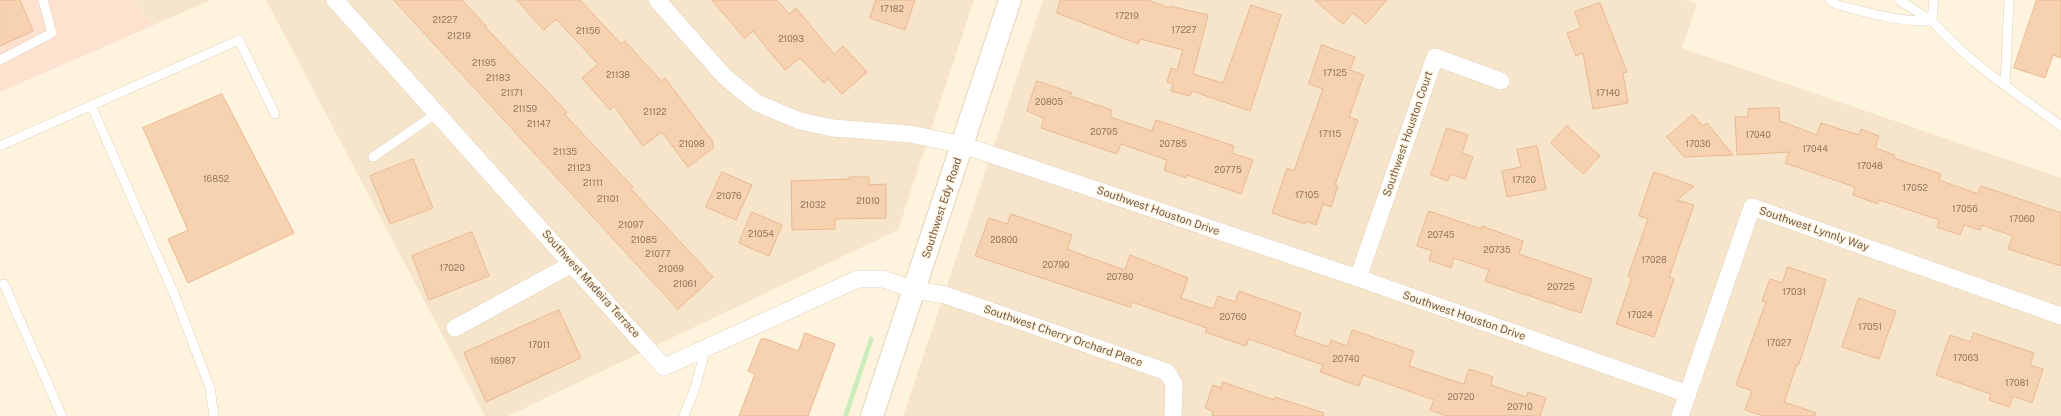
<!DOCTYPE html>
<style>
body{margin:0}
canvas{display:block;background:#fef3dc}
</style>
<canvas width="2061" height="416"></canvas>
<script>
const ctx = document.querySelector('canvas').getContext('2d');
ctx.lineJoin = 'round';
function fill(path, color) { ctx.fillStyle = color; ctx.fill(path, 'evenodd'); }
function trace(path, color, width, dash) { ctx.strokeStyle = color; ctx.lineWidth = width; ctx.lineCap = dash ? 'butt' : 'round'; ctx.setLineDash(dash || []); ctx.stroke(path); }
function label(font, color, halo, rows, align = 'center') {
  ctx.font = font + ' "Public Sans",sans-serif'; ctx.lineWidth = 3; ctx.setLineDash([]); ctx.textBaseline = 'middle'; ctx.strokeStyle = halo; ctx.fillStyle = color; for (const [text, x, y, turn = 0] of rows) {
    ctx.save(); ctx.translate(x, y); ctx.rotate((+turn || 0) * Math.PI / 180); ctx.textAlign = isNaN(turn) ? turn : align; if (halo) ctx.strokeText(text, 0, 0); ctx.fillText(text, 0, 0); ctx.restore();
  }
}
const residential = new Path2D(`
 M130,0H211L154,25Z
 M266,0H974L898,230L508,416H485Z
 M1043,0H1686L1697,4L1682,48L2061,178V416H903Z`);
const commercial = new Path2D(`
 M0,0H130L154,25L0,92Z`);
const green = new Path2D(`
 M870,336L874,338L848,416H843Z`);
const building = new Path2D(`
 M0,0H20L33,31L0,46Z
 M394,0H462L487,27L486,28L567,112L565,115L633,187L631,189L713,277L678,309Z
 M517,0H580L621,44L625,41L661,81L665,78L713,142V148L688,167L662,132L643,146L614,106L610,110L582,78L598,64L556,19L544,30Z
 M712,0H777L789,14L796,8L834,54L843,46L867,72L842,94L828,79L824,83L800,58L785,70L753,31L745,38Z
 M876,0H915L905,30L870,18Z
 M1061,0H1148L1169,8L1170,6L1208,15L1193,74L1223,83L1251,5L1281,15L1250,111L1192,91L1190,96L1171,91L1173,84L1167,82L1171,68L1177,70L1183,50L1140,39L1138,44L1057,13Z
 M1315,0H1387L1366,24L1353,13L1343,24Z
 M2037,0H2061V58L2053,55L2045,78L2014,68Z
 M1600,3L1627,72L1623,73L1628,103L1593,109L1583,53L1576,56L1567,33L1581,28L1575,12Z
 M1322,45L1355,57L1350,70L1364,75L1349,117L1358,120L1335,185L1338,186L1331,207L1323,204L1316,225L1306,221L1305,224L1272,213L1287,168L1294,171L1323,89L1309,84Z
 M1037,81L1072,93L1070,96L1112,110L1110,117L1152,131L1156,120L1234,146L1232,153L1253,160L1241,194L1187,175L1186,178L1164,170L1167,160L1121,144L1117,154L1041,128L1044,118L1027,111Z
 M222,94L294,233L188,283L168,239L188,230L143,128Z
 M1779,108L1780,121L1817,135L1821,123L1859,135L1861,129L1879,136L1875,148L1895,155L1894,158L1941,174L1939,180L1978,194L1981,186L2061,213V266L2008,249L2013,236L1982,225L1980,230L1964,225L1960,235L1937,227L1939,220L1879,200L1878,204L1853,195L1855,187L1785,163L1789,152L1737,155L1735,117H1748V109Z
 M1693,115L1703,126L1707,123L1733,155L1684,157L1667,137Z
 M1567,126L1600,156L1583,174L1551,143Z
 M1447,128L1468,135L1462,153L1473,157L1465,179L1450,174L1448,181L1431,175Z
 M1537,146L1546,189L1507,197L1502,171L1521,167L1517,150Z
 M413,159L433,208L390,224L370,176Z
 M722,172L752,185L736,220L706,207Z
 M1654,172L1694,186L1677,200L1694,205L1669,277L1674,279L1654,337L1616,324L1632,278L1628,276L1648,219L1639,216Z
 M849,177H869V185L886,184V218L835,219V229L792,230L791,181L849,179Z
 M1429,211L1481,229L1482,226L1523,241L1519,254L1592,279L1581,313L1485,281L1489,270L1454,258L1451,268L1429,260L1432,251L1417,246Z
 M752,212L782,225L769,256L739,243Z
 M1011,214L1072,235L1067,249L1080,254L1125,270L1130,255L1188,278L1181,298L1213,309L1218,296L1235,302L1239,291L1301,313L1294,335L1329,347L1331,340L1347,346L1352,330L1414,351L1409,366L1442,377L1464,384L1469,369L1493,377L1491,385L1526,397L1528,392L1546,398L1540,416H1447L1430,410L1434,400L1363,375L1359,386L1320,372L1323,365L1249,339L1246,346L1205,332L1207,328L1132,302L1130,307L975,256L989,218L1007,224Z
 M472,232L489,276L429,300L412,256Z
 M1788,267L1826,280L1799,364H1797L1784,402L1816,413L1815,416H1763L1745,410L1752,391L1736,385L1766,302L1762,301L1770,279L1782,283Z
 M1859,298L1896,311L1879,359L1842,347Z
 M559,310L581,358L486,402L464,353Z
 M805,333L835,344L808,416H739L755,374L748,371L761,339H766L798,351Z
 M1974,333L2034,353L2030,365L2043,369L2032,403L2013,396L2009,407L1989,400L1991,394L1936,375L1950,335L1970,342Z
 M1223,382L1274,400L1275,397L1324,413L1323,416H1212L1213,411L1205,408L1213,385L1221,388Z`);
const lane = new Path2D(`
 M1830,0L1838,5C1870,13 1898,22 1932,21
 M1899,0L1932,21
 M1934,0L1932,21C1969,63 2016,93 2061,126
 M0,60L52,33L43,0
 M2005,85L2009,0
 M91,105L175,296L210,388L214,416
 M0,146L239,40L275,114
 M373,157L437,113
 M4,284L62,416
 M684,416L695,388L706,347`);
const street = new Path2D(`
 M335,0L664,367L858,279H883L915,290L945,295L1167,372L1174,384L1173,416
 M657,0L724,76L757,103L800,121L833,128L910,134L963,145L1358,278L1688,394
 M1358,278L1435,57L1501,81
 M455,328L572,264
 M1680,416L1752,207L2061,316`);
const secondary = new Path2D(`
 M872,416L1010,0`);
const numberNames = [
 ["17182",892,9],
 ["17219",1127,16],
 ["21227",445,20],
 ["17227",1184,30],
 ["21156",588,31],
 ["21219",459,36],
 ["21093",791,39],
 ["21195",484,63],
 ["17125",1335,73],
 ["21138",618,75],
 ["21183",498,78],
 ["21171",512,93],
 ["17140",1608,93],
 ["20805",1049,102],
 ["21159",525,109],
 ["21122",655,112],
 ["21147",539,124],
 ["20795",1104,132],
 ["17115",1330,134],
 ["17040",1758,135],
 ["21098",692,144],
 ["20785",1173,144],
 ["17036",1698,144],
 ["17044",1815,149],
 ["21135",565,152],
 ["17048",1870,166],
 ["21123",579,168],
 ["20775",1228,170],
 ["16852",216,179],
 ["17120",1524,180],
 ["21111",593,183],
 ["17052",1915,188],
 ["17105",1307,195],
 ["21076",729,196],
 ["21101",608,199],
 ["21010",868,201],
 ["21032",813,205],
 ["17056",1965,209],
 ["17060",2022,219],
 ["21097",631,225],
 ["21054",761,234],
 ["20745",1441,235],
 ["21085",644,240],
 ["20800",1004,240],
 ["20735",1497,250],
 ["21077",658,254],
 ["17028",1654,260],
 ["20790",1056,265],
 ["17020",452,268],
 ["21069",671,269],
 ["20780",1120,277],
 ["21061",685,284],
 ["20725",1561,287],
 ["17031",1794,292],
 ["17024",1640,315],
 ["20760",1233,317],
 ["17051",1870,327],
 ["17027",1779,343],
 ["17011",539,345],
 ["17063",1966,358],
 ["20740",1346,359],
 ["16987",503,361],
 ["17081",2017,383],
 ["20720",1461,397],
 ["20710",1520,407]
];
const streetNames = [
 ["Southwest Houston Court",1408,134,-71],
 ["Southwest Edy Road",942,208,-72],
 ["Southwest Houston Drive",1158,211,19],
 ["Southwest Lynnly Way",1814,229,19],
 ["Southwest Madeira Terrace",591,284,48],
 ["Southwest Houston Drive",1464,316,19],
 ["Southwest Cherry Orchard Place",1063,336,19]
];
fill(residential, '#f6e5ca');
fill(commercial, '#ffe1cf');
fill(green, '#cbecba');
fill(building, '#f6d2b1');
trace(building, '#eab990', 1);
trace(lane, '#e2cfb8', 10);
trace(street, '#e2cfb8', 18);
trace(secondary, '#e8d1b5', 24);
trace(lane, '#fff', 9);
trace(street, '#fff', 17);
trace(secondary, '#fff', 22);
label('9px', '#95775e', null, numberNames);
label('11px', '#755943', '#fff6e4', streetNames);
</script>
